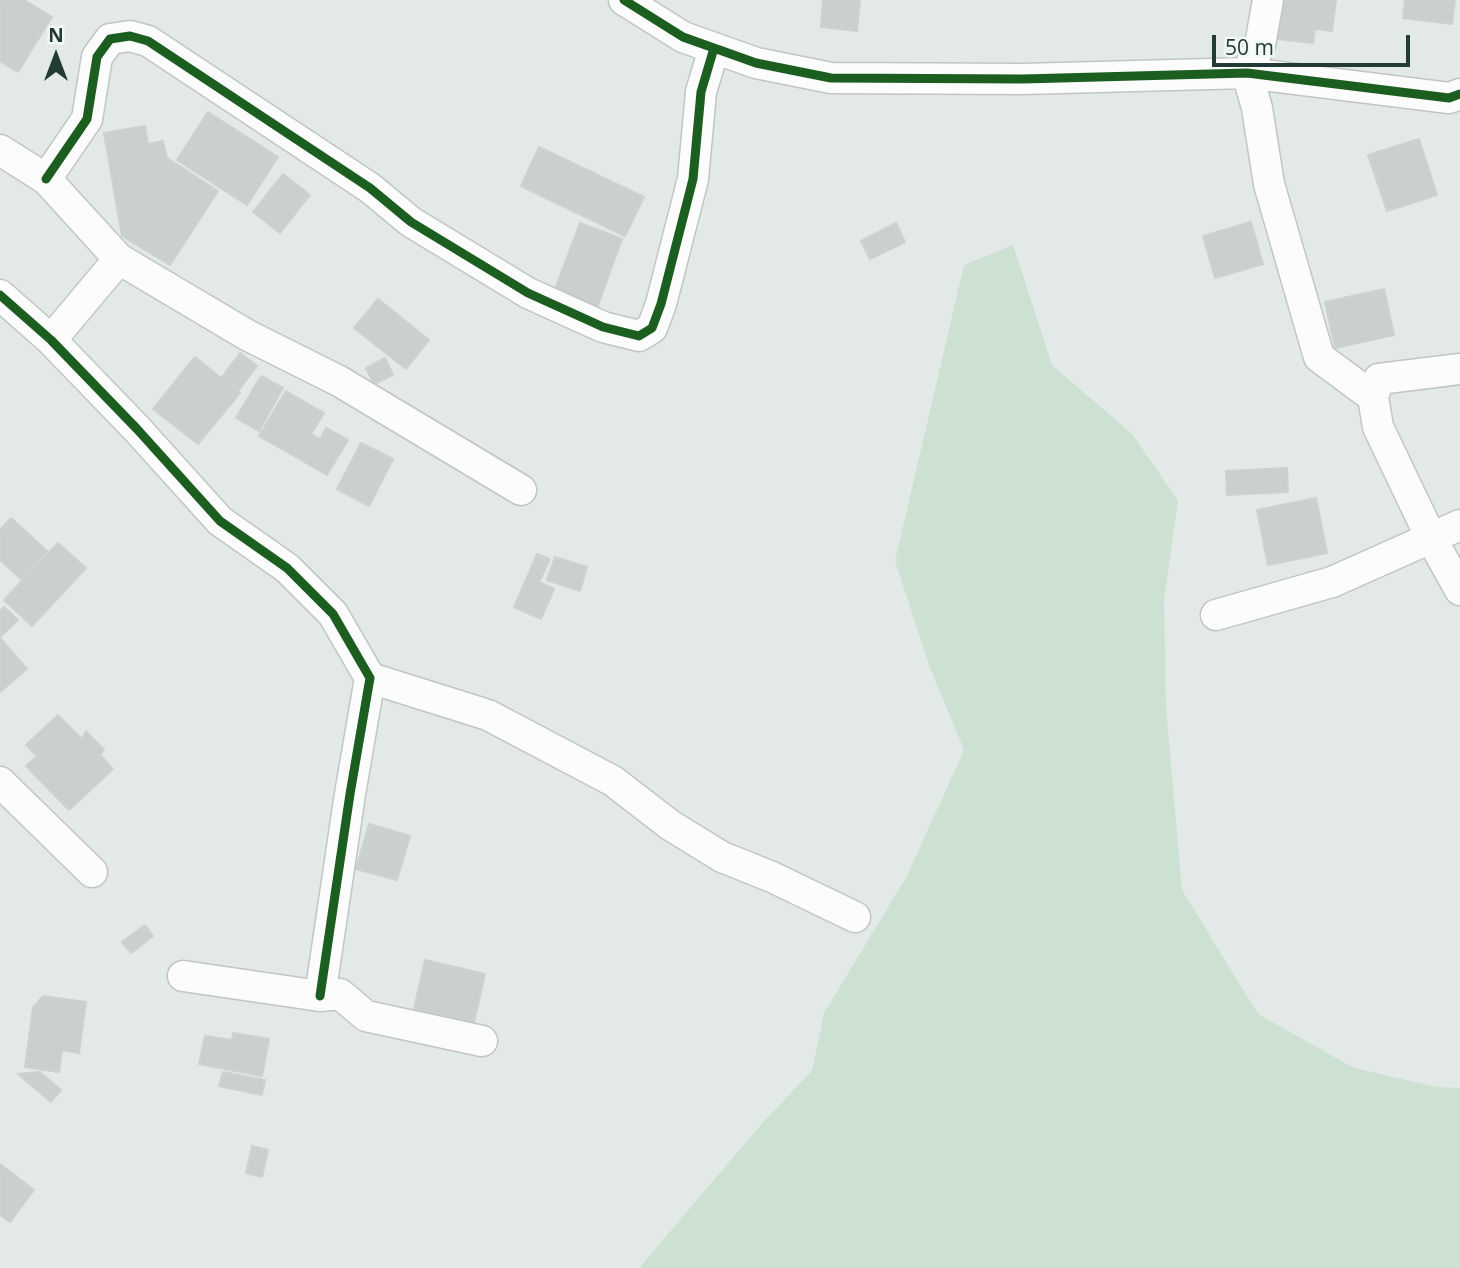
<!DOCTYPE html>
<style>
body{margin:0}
#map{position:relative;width:1460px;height:1268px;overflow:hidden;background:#e3e9e6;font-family:"Open Sans",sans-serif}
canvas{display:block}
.north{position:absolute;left:21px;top:21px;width:70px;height:70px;-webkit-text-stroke:5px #f2f8f5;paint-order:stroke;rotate:0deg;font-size:19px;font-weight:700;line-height:28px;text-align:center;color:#223b35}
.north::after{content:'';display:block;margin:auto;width:24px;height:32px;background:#223b35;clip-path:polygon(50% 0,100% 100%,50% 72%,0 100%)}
.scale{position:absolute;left:1212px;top:35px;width:198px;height:32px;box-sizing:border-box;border:4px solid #223b35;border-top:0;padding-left:9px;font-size:21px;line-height:24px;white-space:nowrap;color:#223b35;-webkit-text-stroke:5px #f2f8f5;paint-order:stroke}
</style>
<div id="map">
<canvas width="1460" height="1268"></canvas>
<div class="north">N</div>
<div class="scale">50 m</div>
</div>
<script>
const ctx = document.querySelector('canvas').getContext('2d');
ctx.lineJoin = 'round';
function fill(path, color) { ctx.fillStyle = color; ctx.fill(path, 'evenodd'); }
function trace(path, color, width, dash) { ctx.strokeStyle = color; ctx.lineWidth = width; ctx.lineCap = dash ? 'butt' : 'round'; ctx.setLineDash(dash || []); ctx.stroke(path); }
const green = new Path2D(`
 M1013,245L1052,365L1133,435L1178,501L1164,600L1166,707L1182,890L1258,1014L1354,1068L1437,1087L1460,1088V1268H639L764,1121L812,1071L824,1013L907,876L964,750L929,665L895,561L964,265Z`);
const building = new Path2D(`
 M0,0H24L52,17L18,72L0,61Z
 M823,0H860L857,31L821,27Z
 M1274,0H1336L1332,31L1315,29L1313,43L1269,38Z
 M1405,0H1455L1452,24L1403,18Z
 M208,112L278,157L247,205L177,160Z
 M145,126L148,144L163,141L167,158L218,191L170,265L122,236L104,133Z
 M1419,139L1437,195L1387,211L1368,155Z
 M539,147L644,197L625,236L521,186Z
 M283,174L310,195L280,233L253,212Z
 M1251,222L1263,264L1215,278L1203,236Z
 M580,223L622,239L597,308L554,292Z
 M896,223L905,242L870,259L861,241Z
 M1384,289L1394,335L1335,348L1325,302Z
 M378,299L429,340L406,369L354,328Z
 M240,353L257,366L239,390L222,377Z
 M195,357L240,393L198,444L153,409Z
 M385,358L393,375L374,384L366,368Z
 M261,376L283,388L259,431L236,418Z
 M286,391L324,413L311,434L320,439L326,428L348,440L327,475L259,436Z
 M361,443L393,459L369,506L337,489Z
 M1287,468L1288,492L1227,495L1226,471Z
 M1316,498L1327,553L1268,565L1257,510Z
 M11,518L47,551L21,579L0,560V530Z
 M58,543L86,568L32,626L4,600Z
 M537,554L550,559L539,582L554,589L541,619L514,607Z
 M555,557L587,567L580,591L547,580Z
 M4,607L18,620L0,637V611Z
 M1,639L27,669L0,692V640Z
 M58,715L82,739L86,731L104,750L100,755L113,769L69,810L26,766L37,756L26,745Z
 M369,824L410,836L397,880L356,869Z
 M145,925L153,936L131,953L122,942Z
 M425,960L485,974L474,1022L414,1009Z
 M43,996L86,1002L79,1053L62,1050L59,1072L25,1067L33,1008Z
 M233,1033L269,1039L262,1076L199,1064L205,1036L232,1040Z
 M40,1072L61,1090L51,1102L18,1074Z
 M223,1072L265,1080L262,1095L219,1086Z
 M252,1146L268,1150L262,1177L246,1173Z
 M0,1164L34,1190L10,1222L0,1215Z`);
const minor = new Path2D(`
 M624,0L683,37L756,63L831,78L1023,79L1247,73L1449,98L1460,94
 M1268,0L1260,45L1247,73L1257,108L1269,184L1319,357L1373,397
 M0,150L46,179L119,259L247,335L339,381L521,490
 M46,179L87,119L97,57L110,39L130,36L148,41L370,188L411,222L528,293L603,327L639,336L652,328L661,304L693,179L701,92L714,48
 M0,295L51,340L137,429L220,521L287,568L333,614L370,678L350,794L320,996
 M51,340L119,259
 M1460,369L1379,379L1373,397L1378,427L1431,538L1460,590
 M1216,615L1332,582L1460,525
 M370,678L488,715L613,781L670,825L722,857L772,877L855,917
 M0,782L92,872
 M183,976L320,996L340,994L366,1016L482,1041`);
const cycleway = new Path2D(`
 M624,0L683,37L756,63L831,78L1023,79L1247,73L1449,98L1460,94
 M46,179L87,119L97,57L110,39L130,36L148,41L370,188L411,222L528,293L603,327L639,336L652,328L661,304L693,179L701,92L714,48
 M0,295L51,340L137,429L220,521L287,568L333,614L370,678L350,794L320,996`);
fill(green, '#cde1d3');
fill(building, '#cbd0ce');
trace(building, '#ccd2cf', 2);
trace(minor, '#c0c6c3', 33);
trace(minor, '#fbfcfb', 30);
trace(cycleway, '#1b5e20', 9);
</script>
